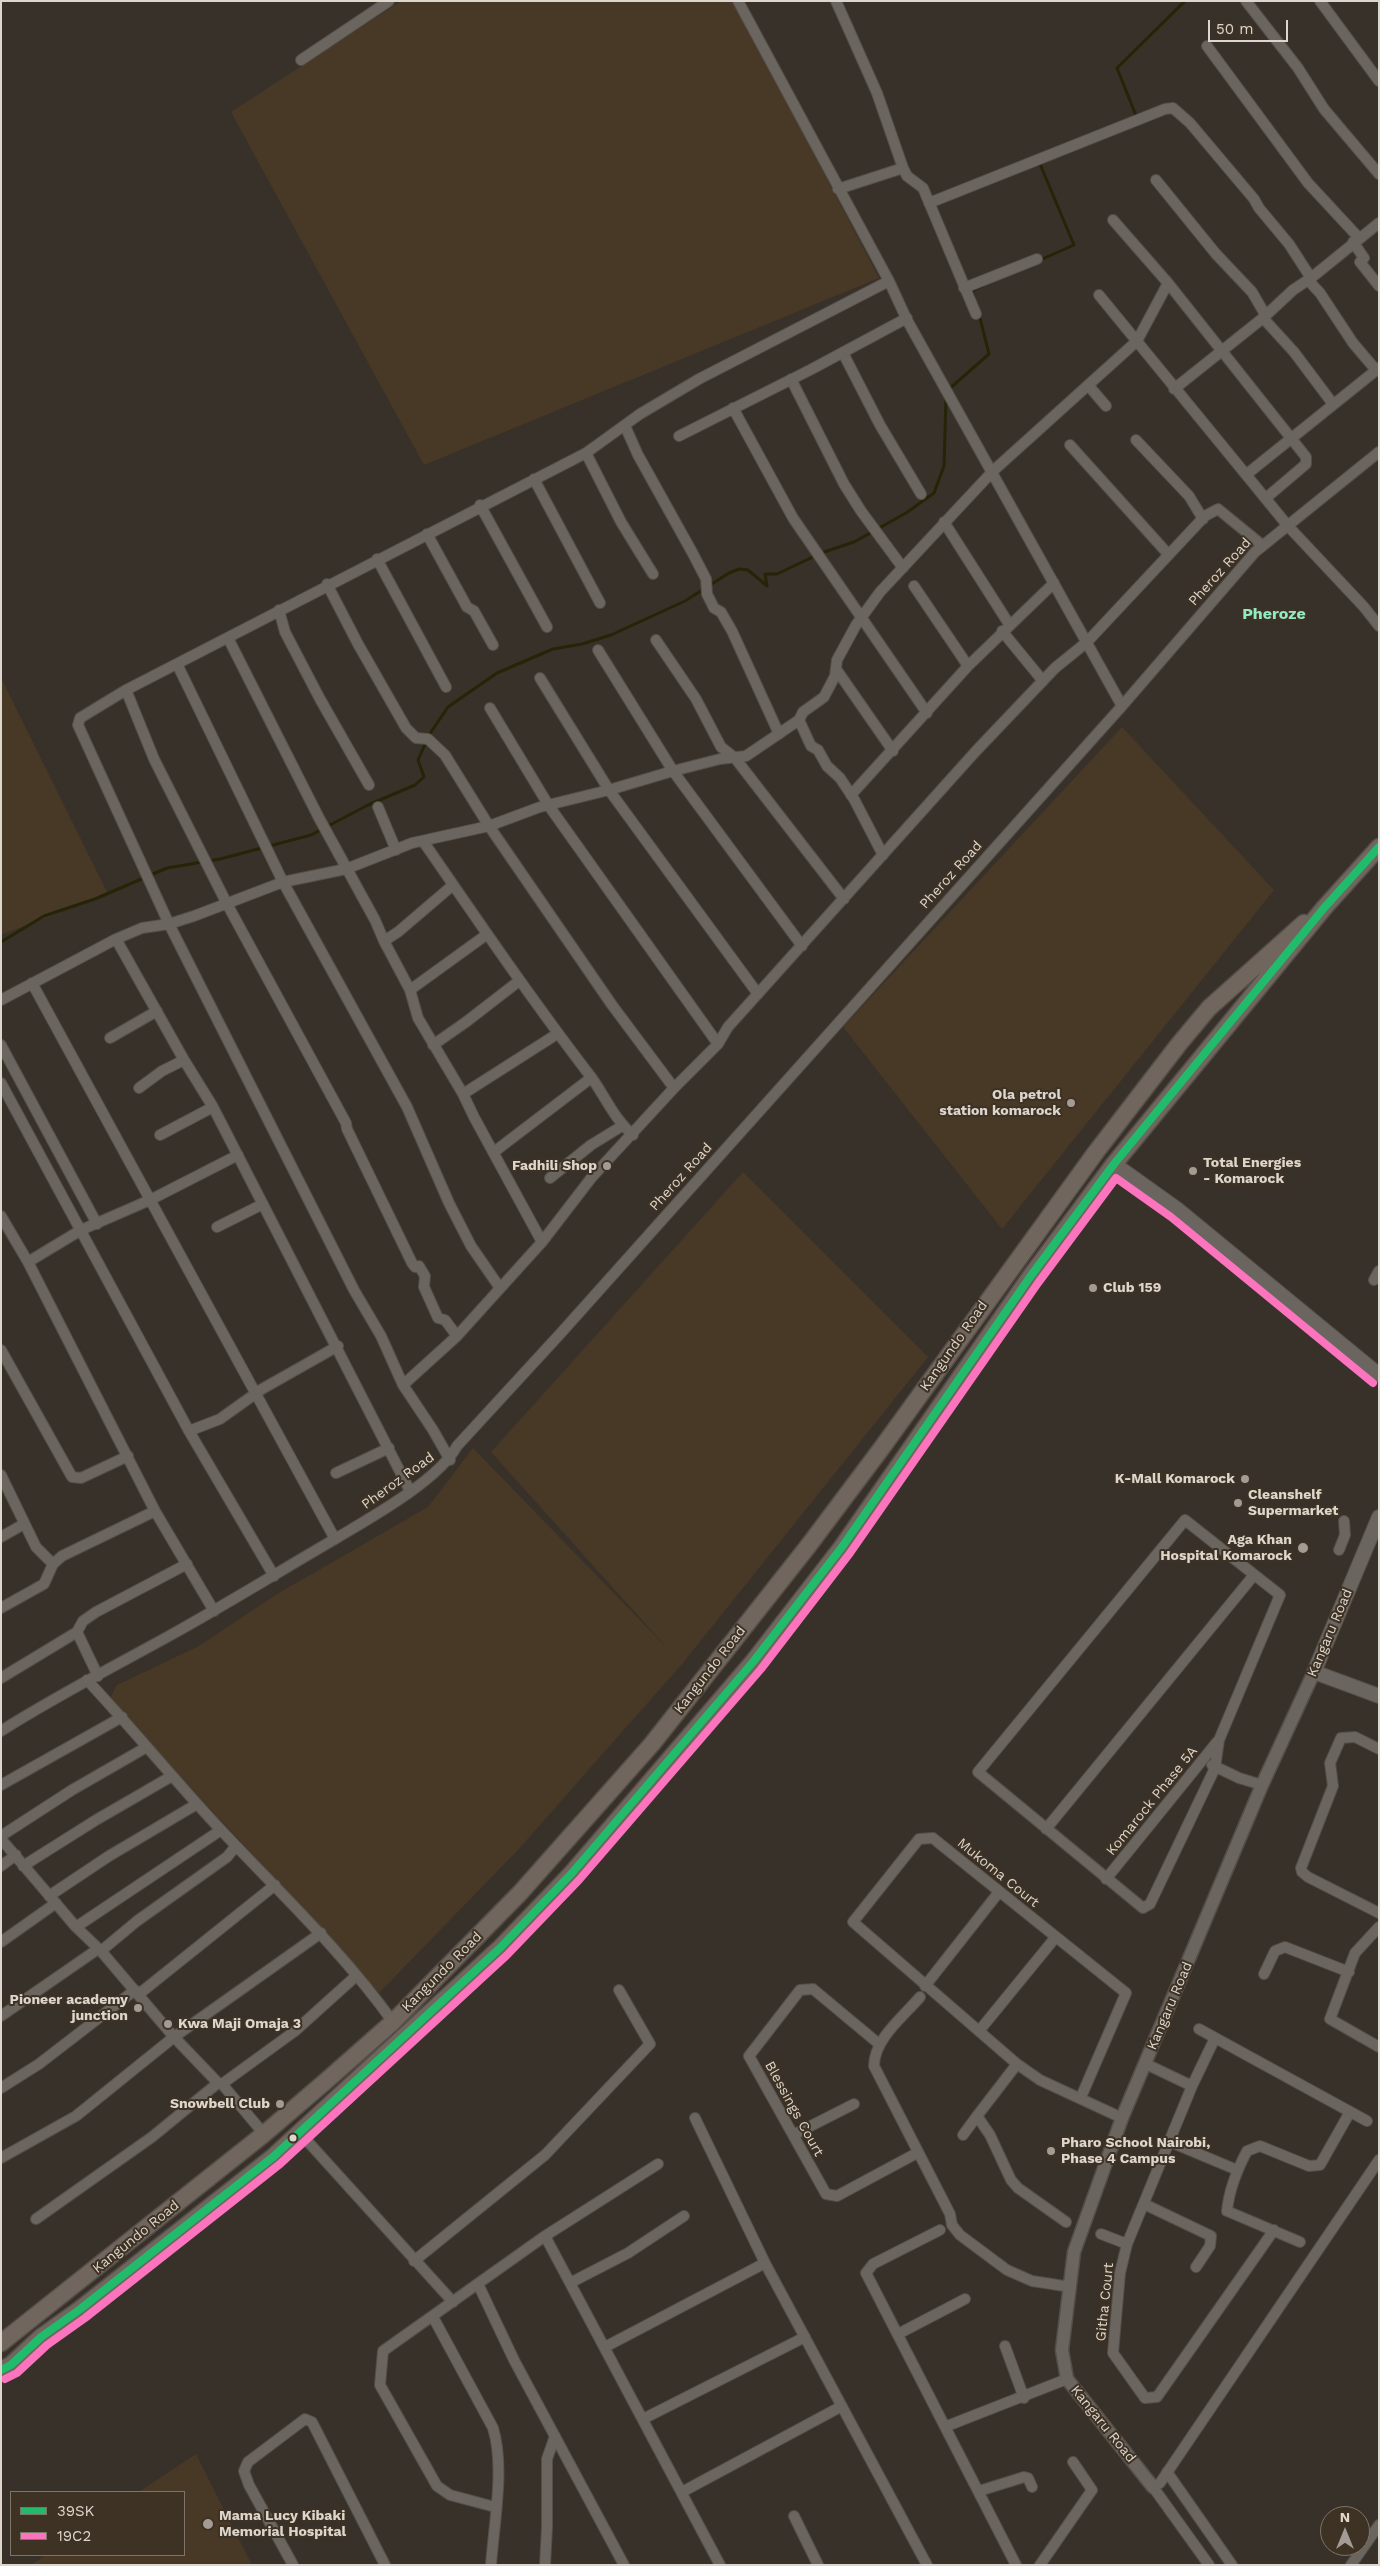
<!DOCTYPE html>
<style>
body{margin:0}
#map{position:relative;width:1380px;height:2566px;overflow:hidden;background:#38312a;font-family:"Work Sans",sans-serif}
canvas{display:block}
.frame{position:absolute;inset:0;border:2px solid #ddd6cd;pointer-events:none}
.legend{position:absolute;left:10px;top:2491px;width:175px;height:65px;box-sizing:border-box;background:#3e3224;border:1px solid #7e7468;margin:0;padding:6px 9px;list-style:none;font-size:15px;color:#ddd6cd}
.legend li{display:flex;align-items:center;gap:10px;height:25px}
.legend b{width:25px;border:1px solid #7e7468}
.north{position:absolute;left:1320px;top:2506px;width:50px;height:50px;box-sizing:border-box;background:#3e3224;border:1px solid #7e7468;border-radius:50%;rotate:0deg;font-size:14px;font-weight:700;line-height:20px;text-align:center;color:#ddd6cd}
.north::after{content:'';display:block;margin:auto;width:18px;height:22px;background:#a39c94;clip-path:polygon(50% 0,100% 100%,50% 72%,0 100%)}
.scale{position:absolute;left:1208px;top:20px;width:80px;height:22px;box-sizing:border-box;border:2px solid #ddd6cd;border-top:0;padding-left:6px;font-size:15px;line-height:18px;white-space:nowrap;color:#ddd6cd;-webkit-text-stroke:4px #3e3224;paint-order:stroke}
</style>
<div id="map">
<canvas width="1380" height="2566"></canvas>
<div class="frame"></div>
<ul class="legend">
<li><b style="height:6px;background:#20bc6c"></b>39SK</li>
<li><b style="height:6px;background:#fc73be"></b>19C2</li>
</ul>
<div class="north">N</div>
<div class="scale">50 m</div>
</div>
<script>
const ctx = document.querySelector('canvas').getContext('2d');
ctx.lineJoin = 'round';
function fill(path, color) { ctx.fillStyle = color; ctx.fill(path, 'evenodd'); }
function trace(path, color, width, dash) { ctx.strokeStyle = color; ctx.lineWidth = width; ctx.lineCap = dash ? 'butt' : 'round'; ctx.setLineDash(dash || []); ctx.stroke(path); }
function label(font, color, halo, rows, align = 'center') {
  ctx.font = font + ' "Work Sans",sans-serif'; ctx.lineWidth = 4; ctx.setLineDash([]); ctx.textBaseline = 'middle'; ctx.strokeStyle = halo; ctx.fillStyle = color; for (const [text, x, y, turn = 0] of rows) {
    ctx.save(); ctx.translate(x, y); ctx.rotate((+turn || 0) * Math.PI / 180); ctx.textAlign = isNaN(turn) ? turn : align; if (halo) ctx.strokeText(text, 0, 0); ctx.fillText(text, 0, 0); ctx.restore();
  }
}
const built = new Path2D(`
 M401,1H734L879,278L424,465L231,112Z
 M1,678L108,894L1,935Z
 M1122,727L1274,890L1002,1229L843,1027Z
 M743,1172L928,1357L682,1664L517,1851L379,1993L110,1699L117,1685L199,1646L277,1594L428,1507L473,1448L668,1649L491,1452Z
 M196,2454L252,2565H31L45,2555H184V2492H139Z`);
const stream = new Path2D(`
 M1137,118L1117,68L1185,1
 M1040,164L1074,245L1040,260
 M974,298L972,291L982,286
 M948,390L989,354L979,314
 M821,553L854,542L906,513L934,493L944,466L946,398
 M1,942L44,916L95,899L167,868L220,859L311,835L368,805L415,785L424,777L418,760L429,735L448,707L497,673L553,649L582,644L611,635L685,601L729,573L739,569L748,570L767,586L765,574H777L815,556`);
const minor = new Path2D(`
 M738,1L889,281L907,320L1122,706
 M836,1L877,93L903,168L907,176L923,188L976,314
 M1246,1L1298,68L1324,109L1379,174
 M1320,1L1379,81
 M1207,46L1308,183L1359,238
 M301,60L389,1
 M1156,180L1216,254L1252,292L1266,316
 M838,189L903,168
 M929,203L1165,109L1173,108L1190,123L1254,199L1259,208L1289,244L1311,278
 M1113,220L1168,283L1306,457V464L1266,498
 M1353,242L1364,258L1360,262L1379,286
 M1308,280L1320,293L1353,343L1376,370
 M964,288L1037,259
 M1099,295L1288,526L1364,607L1379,626
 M1263,318L1294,352L1333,404
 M843,353L880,425L921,494
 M791,379L844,484L861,511L903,568
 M1088,385L1106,406
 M1174,389L1263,318L1293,290L1311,278L1379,223
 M733,408L793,518L927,713
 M625,426L638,455L692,552L706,579L707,594L714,608L721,612L732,631L779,734
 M679,436L810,370L907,318
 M1136,440L1189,496L1203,519
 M1070,445L1168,554
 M586,453L621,522L653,574
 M1247,474L1379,368
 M534,479L600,603
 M480,505L547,627
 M944,522L1009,624
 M427,534L467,607L474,611L493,645
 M377,559L446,687
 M327,584L358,644L406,728L416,738L428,739L445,755L489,826L612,1005L674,1088
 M914,586L968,666
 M279,610L285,632L320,699L369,785
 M1002,631L1043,681
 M228,638L319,818L375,920L384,941L398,932L453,885
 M656,640L696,699L721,747L735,758L844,899
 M177,664L283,882L407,1107L449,1203L471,1246L500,1288
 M836,669L893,751
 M540,678L609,790L758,994
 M126,690L154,759L226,902L346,1123L347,1129L412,1263L415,1267L419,1266L425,1276L424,1287L438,1318L445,1320L457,1336
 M490,708L549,806L718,1044
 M799,720L746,756L720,759L673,771L802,946
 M851,795L968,666L1054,583
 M378,807L396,850
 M423,841C478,921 532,1000 591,1077C605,1096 614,1119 633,1135
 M883,855L854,799L840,778L827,766L818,750L811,746L799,720L803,712L824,697L835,676L837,660L856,625L880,592L993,471L1137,341L1168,283
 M486,935L410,990L418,1018L463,1094L474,1117L542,1242
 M116,939L184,1060L213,1107L410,1491
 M384,941L410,990
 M32,983L335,1539
 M1,1000L116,939L142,928L169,924L194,916L283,882L346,869L412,843L489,826L540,807L609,790L673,771L598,650
 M110,1038L157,1011
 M1,1045L97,1224
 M433,1045L466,1022L519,981
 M1,1083L189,1431L274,1576
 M139,1088L162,1071L184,1060
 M463,1094L557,1034
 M160,1135L213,1107
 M494,1152L591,1078
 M550,1178L591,1145L622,1126
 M1,1216L28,1262L155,1511L214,1611
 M217,1227L263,1204
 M28,1262L81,1230L150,1200L238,1155
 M1374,1280L1379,1271
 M1,1350L72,1477L81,1478L128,1456
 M403,1385L457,1336L542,1242L592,1177L674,1088L718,1044L728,1027L976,751L1055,668L1087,642L1205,516L1218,509L1262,545
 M189,1431L220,1419L262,1389L338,1346
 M450,1460L433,1430L403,1385L381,1336L354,1290L169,924L78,725L80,718L126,690L586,453L640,414L699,379L889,281
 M336,1473L389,1448
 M1,1475L36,1547L53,1564
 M1185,1520L1280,1595L1219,1740L1215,1768L1150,1904L1143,1908L978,1772Z
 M1,1537L24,1524
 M1339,1550L1345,1535L1344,1521
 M1,1608L44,1584L53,1564L62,1556L155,1511
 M77,1632L98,1676
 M1,1678L77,1632L83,1621L96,1612L187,1564
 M87,1680C133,1729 175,1781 221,1830C280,1893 343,1952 393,2022
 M1,1731C56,1696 113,1667 169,1636C225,1605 280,1571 335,1539C370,1518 439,1480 457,1446L560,1334L1122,706L1255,552L1379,452
 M1379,1749L1355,1737L1341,1738L1330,1763L1333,1786L1301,1868L1302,1872L1308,1877L1379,1913
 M1212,1765L1239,1778L1262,1785
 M1,1785L122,1717
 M1046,1829L1254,1575
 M1,1836L72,1790L145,1748
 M1,1839L76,1927L101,1951L174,2037L218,2083L222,2084L264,2134
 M1,1866L16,1855
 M23,1866L96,1820L172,1776
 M1106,1879L1217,1742
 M49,1896L109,1856L197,1804
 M76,1927L221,1830
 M1379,1927L1355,1953L1330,2019L1379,2047
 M1,1942L56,1903
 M101,1951L137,1921L227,1857L236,1846
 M1264,1974L1275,1951L1285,1947L1349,1972
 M925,1986L999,1892
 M139,1994L275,1885
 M920,1997C903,2017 874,2039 874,2066L950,2214L952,2225L960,2235L1007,2270L1032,2281L1071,2287
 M1,2016L98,1949
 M1199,2029L1367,2121
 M979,2031L1055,1938
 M1215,2038L1192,2086L1127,2244L1120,2273L1113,2353L1145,2398L1157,2397L1274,2230
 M879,2044L813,1989L800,1990L749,2056L826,2194L837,2196L917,2153
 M1017,2064L977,2116L990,2135L1011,2180L1018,2188L1066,2222
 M1146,2064L1192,2086
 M222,2084L295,2031L356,1976
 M1,2088L39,2064L135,1990
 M1081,2097L1126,1993L939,1843L933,1838L919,1839L853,1922L1017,2064L1040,2080L1122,2118
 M695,2118L765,2263L927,2565
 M298,2134L310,2144L453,2302
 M793,2135L854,2104
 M963,2135L977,2116
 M1168,2141L1237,2170
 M1,2158L76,2116L174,2037L321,1933
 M1144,2204L1211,2236L1210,2246L1196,2267
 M36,2219L152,2137L218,2083
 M940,2230L873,2264L866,2273L1016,2565
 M1101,2234L1127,2244
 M545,2236L720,2565
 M1300,2242L1227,2211C1229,2189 1237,2170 1247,2151L1260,2146L1309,2166L1320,2165L1350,2112
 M414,2261L545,2155L650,2044L619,1990
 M570,2283L628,2253L684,2216
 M478,2284L514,2360L624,2565
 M433,2317L493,2428C505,2467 494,2523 491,2565
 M898,2334L965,2299
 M1005,2346L1024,2398
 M605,2347L765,2263
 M643,2419L805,2337
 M947,2426L1067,2379
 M1167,2472L1232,2565
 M979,2491L1024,2477L1028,2478L1032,2487
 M682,2492L842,2406
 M495,2507L450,2495L437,2486L380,2385L383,2351L545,2236L658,2164
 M794,2516L818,2565
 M293,2565L249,2485L244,2471L248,2462L305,2419L312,2422L385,2565
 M545,2565L547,2527V2459L555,2436
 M1040,2565L1092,2490L1073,2462
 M1209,2565L1153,2487L1160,2483L1379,2160
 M1351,2565L1379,2525`);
const tertiary = new Path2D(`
 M1153,2487L1067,2379L1062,2350L1074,2252L1122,2118L1262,1785L1314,1672`);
const secondary = new Path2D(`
 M1114,1164L1177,1209L1379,1375
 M1379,1517L1314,1672L1379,1696`);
const trunk = new Path2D(`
 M1,2343L264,2134L326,2081L393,2022L520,1893L652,1744L809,1545L881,1449L1096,1152L1179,1044L1209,1008L1304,923
 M1,2370L11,2365L41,2337L79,2310L273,2157L500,1948L572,1873L753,1662L842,1547L1030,1277L1114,1164L1324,908L1379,847`);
const bus1 = new Path2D(`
 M1,2370L11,2365L41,2337L79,2310L273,2157L500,1948L572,1873L753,1662L842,1547L1030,1277L1114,1164L1324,908L1379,847`);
const bus2 = new Path2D(`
 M5,2379L17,2373L47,2345L85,2318L280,2164L507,1955L579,1880L761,1669L850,1553L1038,1283L1116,1178L1171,1217L1373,1383`);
const markers = [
 [1071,1103,5,"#a39c94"],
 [607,1166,5,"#a39c94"],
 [1193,1171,5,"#a39c94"],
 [1093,1288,5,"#a39c94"],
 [1245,1479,5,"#a39c94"],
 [1238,1503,5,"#a39c94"],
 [1303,1548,6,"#a39c94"],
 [138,2008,5,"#a39c94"],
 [168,2024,5,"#a39c94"],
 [280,2104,5,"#a39c94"],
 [293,2138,4.5,"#ddd6cd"],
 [1051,2151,5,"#a39c94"],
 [208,2524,6,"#a39c94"]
];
const streetNames = [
 ["Pheroz Road",1220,572,-48],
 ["Pheroz Road",951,875,-48],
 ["Pheroz Road",681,1177,-48],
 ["Kangundo Road",954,1346,-55],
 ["Pheroz Road",398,1481,-36],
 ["Kangaru Road",1330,1633,-67],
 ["Kangundo Road",710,1670,-52],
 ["Komarock Phase 5A",1152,1801,-51],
 ["Mukoma Court",998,1873,39],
 ["Kangundo Road",442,1972,-45],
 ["Kangaru Road",1170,2006,-67],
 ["Blessings Court",794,2109,61],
 ["Kangundo Road",136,2237,-39],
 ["Githa Court",1105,2302,-84],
 ["Kangaru Road",1103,2424,51]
];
const poiNames = [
 ["Ola petrol",1061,1095],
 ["station komarock",1061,1111],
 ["Total Energies",1203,1163,"left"],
 ["- Komarock",1203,1179,"left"],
 ["Fadhili Shop",597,1166],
 ["Club 159",1103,1288,"left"],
 ["K-Mall Komarock",1235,1479],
 ["Cleanshelf",1248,1495,"left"],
 ["Supermarket",1248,1511,"left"],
 ["Aga Khan",1292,1540],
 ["Hospital Komarock",1292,1556],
 ["Pioneer academy",128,2000],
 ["junction",128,2016],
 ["Kwa Maji Omaja 3",178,2024,"left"],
 ["Snowbell Club",270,2104],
 ["Pharo School Nairobi,",1061,2143,"left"],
 ["Phase 4 Campus",1061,2159,"left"],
 ["Mama Lucy Kibaki",219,2516,"left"],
 ["Memorial Hospital",219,2532,"left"]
];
const quarterNames = [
 ["Pheroze",1274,614]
];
fill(built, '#483826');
trace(stream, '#252406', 3);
trace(minor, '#544e48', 12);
trace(tertiary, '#544e48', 15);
trace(secondary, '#544e48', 16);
trace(trunk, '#544e48', 19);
trace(minor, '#6a655e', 10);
trace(tertiary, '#6a655e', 12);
trace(secondary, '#6a655e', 14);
trace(trunk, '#70665e', 16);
trace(bus1, '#20bc6c', 8);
trace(bus2, '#fc73be', 8);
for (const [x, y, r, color] of markers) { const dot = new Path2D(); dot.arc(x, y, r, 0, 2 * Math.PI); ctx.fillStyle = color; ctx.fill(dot); trace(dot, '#3e3224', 2); }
label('14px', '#ddd6cd', '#3e3224', streetNames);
label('bold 14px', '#ddd6cd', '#3e3224', poiNames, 'right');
label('bold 16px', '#91e9c5', '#3e3224', quarterNames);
</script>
